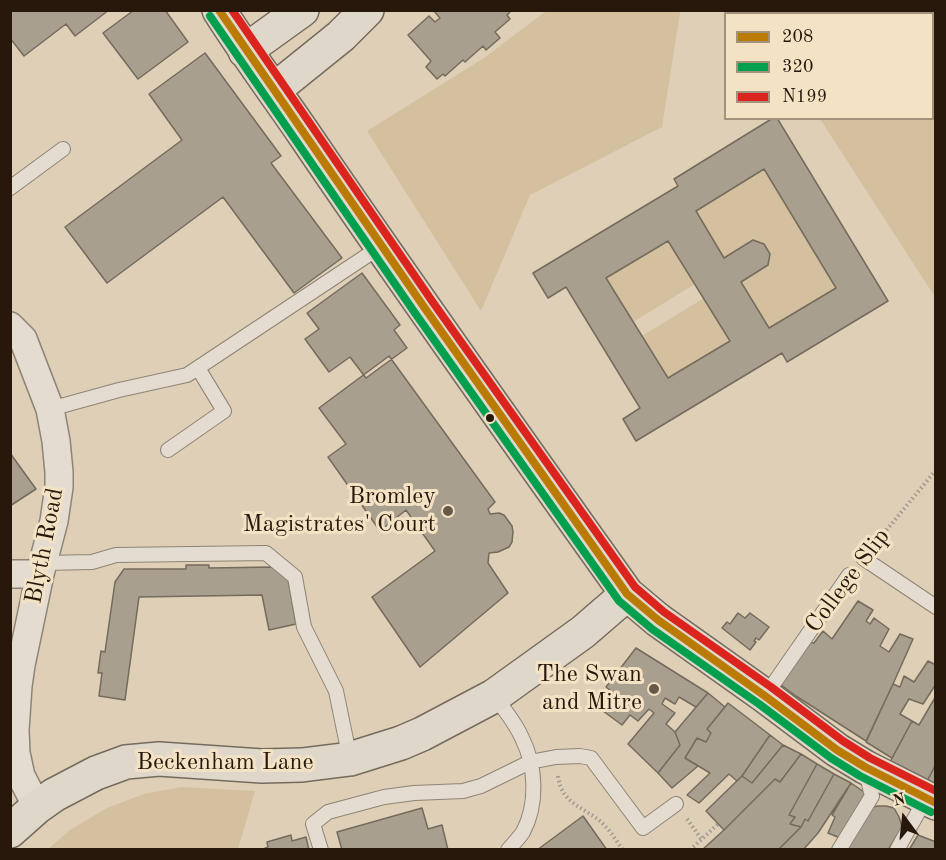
<!DOCTYPE html>
<style>
body{margin:0}
#map{position:relative;width:946px;height:860px;overflow:hidden;background:#decfb6;font-family:"Old Standard TT",serif}
canvas{display:block}
.frame{position:absolute;inset:0;border:12px solid #28180c;pointer-events:none}
.legend{position:absolute;left:724px;top:12px;width:210px;height:108px;box-sizing:border-box;background:#f4e2c5;border:2px solid #a2917b;margin:0;padding:8px 10px;list-style:none;font-size:18px;color:#28180c}
.legend li{display:flex;align-items:center;gap:12px;height:30px}
.legend b{width:30px;border:2px solid #a2917b}
.north{position:absolute;left:874px;top:788px;width:60px;height:60px;-webkit-text-stroke:4px #f4e2c5;paint-order:stroke;rotate:345deg;font-size:16px;font-weight:700;line-height:24px;text-align:center;color:#28180c}
.north::after{content:'';display:block;margin:auto;width:21px;height:27px;background:#28180c;clip-path:polygon(50% 0,100% 100%,50% 72%,0 100%)}
</style>
<div id="map">
<canvas width="946" height="860"></canvas>
<div class="frame"></div>
<ul class="legend">
<li><b style="height:8px;background:#b97b04"></b>208</li>
<li><b style="height:8px;background:#029f4e"></b>320</li>
<li><b style="height:8px;background:#dc241f"></b>N199</li>
</ul>
<div class="north">N</div>
</div>
<script>
const ctx = document.querySelector('canvas').getContext('2d');
ctx.lineJoin = 'round';
function fill(path, color) { ctx.fillStyle = color; ctx.fill(path, 'evenodd'); }
function trace(path, color, width, dash) { ctx.strokeStyle = color; ctx.lineWidth = width; ctx.lineCap = dash ? 'butt' : 'round'; ctx.setLineDash(dash || []); ctx.stroke(path); }
function label(font, color, halo, rows, align = 'center') {
  ctx.font = font + ' "Old Standard TT",serif'; ctx.lineWidth = 6; ctx.setLineDash([]); ctx.textBaseline = 'middle'; ctx.strokeStyle = halo; ctx.fillStyle = color; for (const [text, x, y, turn = 0] of rows) {
    ctx.save(); ctx.translate(x, y); ctx.rotate((+turn || 0) * Math.PI / 180); ctx.textAlign = isNaN(turn) ? turn : align; if (halo) ctx.strokeText(text, 0, 0); ctx.fillText(text, 0, 0); ctx.restore();
  }
}
const green = new Path2D(`
 M546,11H683L680,13L662,127L530,195L481,311L367,131L484,58Z
 M798,11H935V297L820,119L932,118V14L793,13Z
 M764,169L836,288L769,328L741,282L768,266L770,253L764,244L754,240L724,258L696,211Z
 M668,241L695,284L633,322L606,278Z
 M704,298L730,341L668,378L642,336Z
 M181,787L255,791L238,849H48L70,830L107,808L144,794Z`);
const building = new Path2D(`
 M10,10H109L75,36L66,24L24,56L10,38Z
 M134,10H165L188,42L138,79L103,33Z
 M512,10L507,15L510,19L495,32L500,38L486,50L483,46L465,62L463,60L445,76L443,74L437,79L426,67L431,61L408,35L429,16L435,22L440,18L433,10Z
 M205,53L281,156L271,163L342,258L294,293L223,197L107,283L65,227L182,140L149,94Z
 M773,118H777L888,301L787,362L782,353L636,441L623,419L640,408L566,287L548,298L533,273L678,186L674,179ZM764,169L836,288L769,328L741,282L768,265L770,254L764,244L753,240L724,258L696,211ZM668,241L730,341L668,378L606,278Z
 M362,273L400,325L394,330L407,348L366,378L350,357L329,372L305,339L319,329L307,313Z
 M389,356L495,502L488,509L490,514L499,513L504,515L512,526L513,532L512,542L509,547L498,552L489,553L488,563L508,593L420,667L372,597L435,551L406,510L380,531L328,457L346,444L319,408Z
 M10,453L36,489L10,506Z
 M186,565H209V568L274,567L288,579L296,624L269,630L262,595L139,597L125,700L99,696L102,673H98L101,651L105,652L115,582L124,569H186Z
 M858,601L873,610L866,621L870,624L874,618L889,629L880,646L889,652L900,634L913,639L893,684L866,741L796,696L781,685V680L809,642L814,643L823,631L832,639Z
 M738,613L745,618L750,613L769,627L759,640L756,638L754,641L756,642L750,650L722,628L727,622L730,624Z
 M636,648L708,693L696,707L679,697L675,704L665,698L662,704L675,713L666,724L675,732L680,745L658,773L628,744L654,713L649,709L638,721L630,715L622,725L603,711L616,695L606,687Z
 M928,661L936,665V684L923,704L909,699L900,714L912,721L892,758L866,742L893,684L900,687L904,676L914,682Z
 M708,693L725,707L707,729L711,733L706,742L697,738L685,758L698,766L672,788L658,773L680,745L675,732Z
 M936,696V764L926,783L889,764L912,721L919,725Z
 M728,703L770,735L742,776L737,781L729,774L699,803L687,795L710,773L685,758L697,738L706,742L711,733L707,729Z
 M770,735L783,745L752,783L742,776Z
 M783,745L801,754L780,782L775,779L724,830L706,811L742,776L752,783Z
 M801,754L817,764L789,815L795,817L790,824L801,827L778,850H702L724,830L775,779L780,782Z
 M817,764L834,774L808,821L805,819L801,827L790,824L795,817L789,815Z
 M936,764V787L926,783Z
 M834,774L851,783L818,833L803,850H778L801,827L805,819L808,821Z
 M851,783L867,794L840,838L828,833L835,817L832,815Z
 M878,806H886L894,808L899,817L902,827L888,850H843L873,807Z
 M422,808L428,829L442,825L448,850H342L337,832Z
 M583,816L607,850H537Z
 M291,835L292,841L306,837L309,850H261L268,847L267,842Z
 M918,835L936,842V850H909Z`);
const path = new Path2D(`
 M875,544L936,470
 M558,776C562,807 588,807 605,826C612,833 617,842 623,850
 M687,819L702,840
 M690,850L718,824`);
const service = new Path2D(`
 M10,188L63,149
 M50,409L119,390L187,375L380,247
 M168,450L224,411L198,368
 M863,558L936,607
 M44,563L92,562L116,555L266,553L295,577L304,627L336,691L350,759
 M494,696C504,709 515,722 522,738C536,766 538,804 523,832C519,838 513,844 508,850
 M765,696L849,575
 M321,850L313,824L328,812L384,797L414,793L463,791L481,786L530,762L556,757L580,756L591,758L643,828L676,804
 M839,850L872,796L866,772
 M897,850L926,798`);
const minor = new Path2D(`
 M10,326L23,339L50,409L56,441L59,472V487L54,521L40,574L21,665L18,686L15,730L16,753L21,776L37,807
 M10,574H40`);
const primary = new Path2D(`
 M219,10C246,53 276,93 304,134C409,289 518,441 627,594L658,620L765,696L837,750L865,767L936,803
 M245,51L302,10
 M274,90L341,36L367,10
 M10,831L37,807L54,795L96,773L126,762L159,759L262,766L302,765L350,759L401,743L422,734L494,696L583,632L627,594`);
const bus1 = new Path2D(`
 M219,10L424,307L627,594L658,620L765,696L837,750L865,767L936,803`);
const bus2 = new Path2D(`
 M210,16L415,313L619,601L652,629L759,704L831,758L860,776L931,812`);
const bus3 = new Path2D(`
 M232,10L432,301L635,587L664,612L771,687L843,741L870,758L936,791`);
const markers = [
 [490,418,5,"#28180c"],
 [448,511,6,"#685848"],
 [654,689,6,"#685848"]
];
const poiNames = [
 ["Bromley",436,497],
 ["Magistrates' Court",436,525],
 ["The Swan",642,675],
 ["and Mitre",642,703]
];
const streetNames = [
 ["Blyth Road",45,546,-79],
 ["College Slip",848,581,-53],
 ["Beckenham Lane",225,763]
];
fill(green, '#d4c09f');
fill(building, '#a99f8e');
trace(building, '#756b5d', 1.5);
trace(service, '#8e8475', 16);
trace(minor, '#8e8475', 30);
trace(primary, '#756b5d', 36);
trace(path, '#a0998f', 4, [1.5, 3]);
trace(service, '#e4dcd0', 14);
trace(minor, '#e4dcd0', 27);
trace(primary, '#dfd7c9', 33);
trace(bus1, '#b97b04', 8);
trace(bus2, '#029f4e', 8);
trace(bus3, '#dc241f', 8);
for (const [x, y, r, color] of markers) { const dot = new Path2D(); dot.arc(x, y, r, 0, 2 * Math.PI); ctx.fillStyle = color; ctx.fill(dot); trace(dot, '#f4e2c5', 2); }
label('24px', '#28180c', '#f4e2c5', poiNames, 'right');
label('24px', '#28180c', '#f4e2c5', streetNames);
</script>
